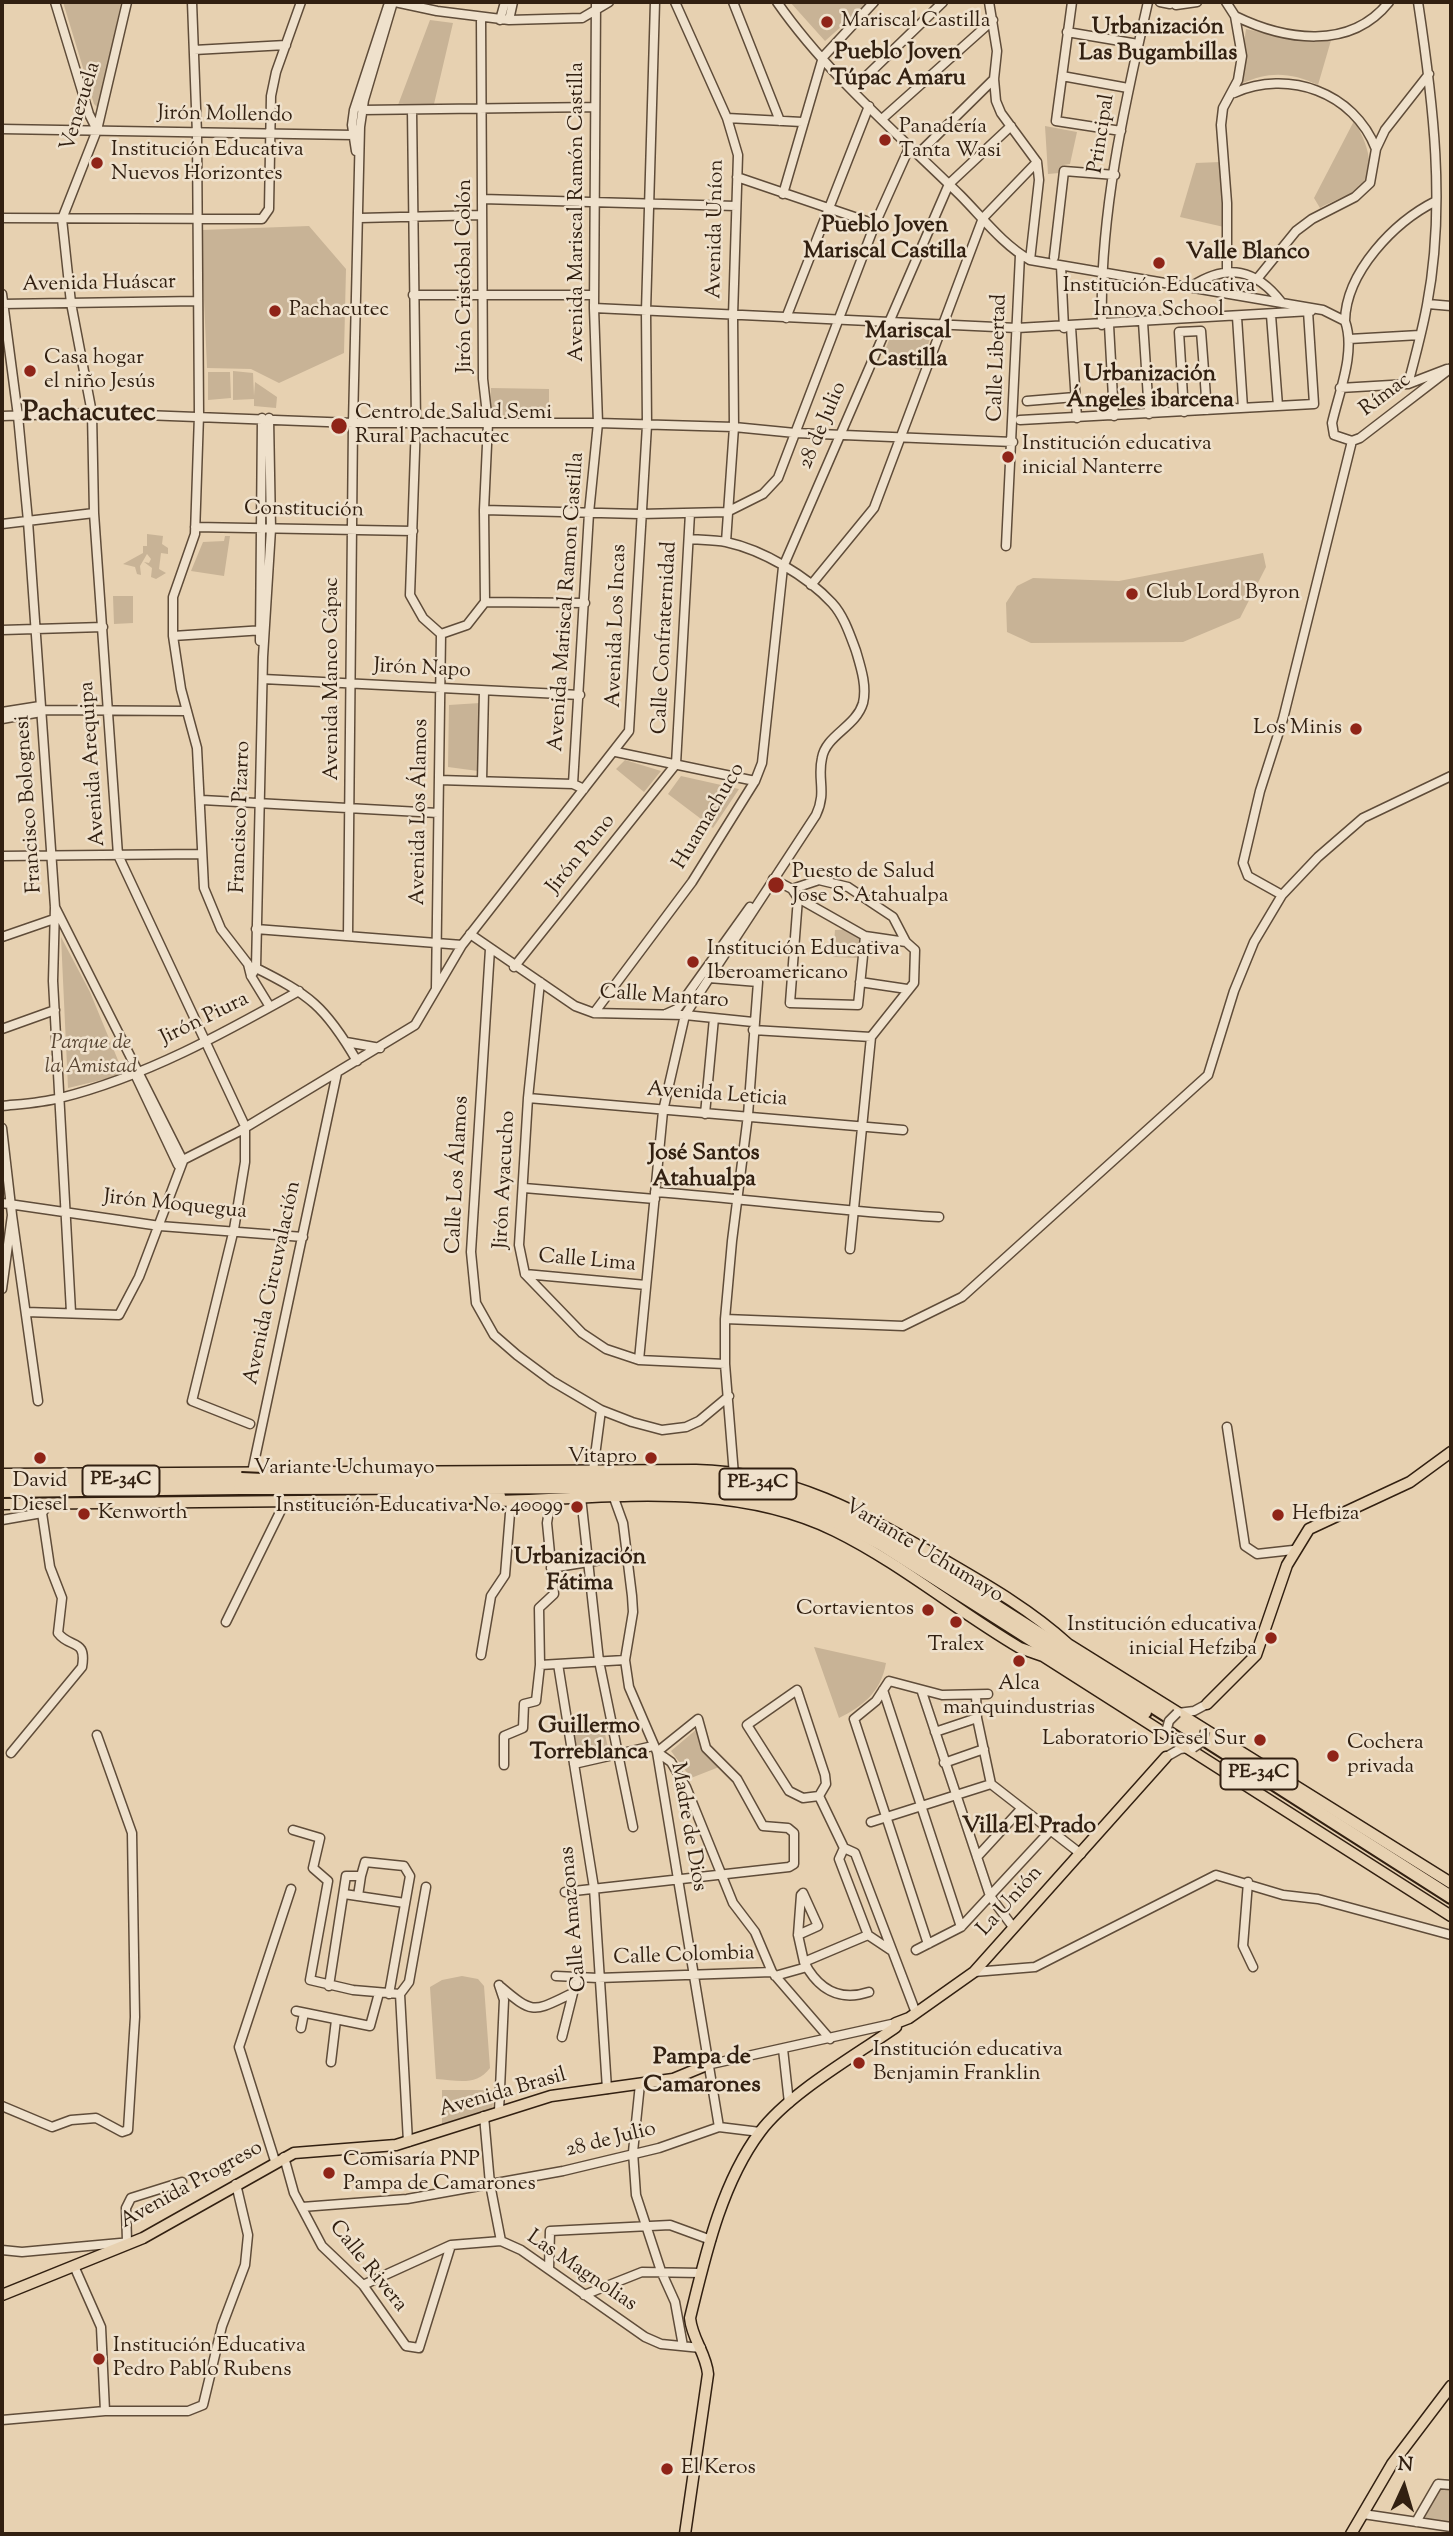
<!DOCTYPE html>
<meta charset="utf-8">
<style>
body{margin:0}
#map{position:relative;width:1453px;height:2536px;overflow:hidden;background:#e7d1b1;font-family:"Sorts Mill Goudy",serif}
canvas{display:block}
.frame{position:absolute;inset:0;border:4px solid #322011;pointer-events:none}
.north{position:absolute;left:1369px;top:2452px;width:70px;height:70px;-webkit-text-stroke:5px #efe1cc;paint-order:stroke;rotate:4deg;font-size:19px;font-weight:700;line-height:28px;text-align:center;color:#322011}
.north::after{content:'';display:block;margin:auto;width:24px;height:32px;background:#322011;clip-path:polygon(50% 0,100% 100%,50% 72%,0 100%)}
</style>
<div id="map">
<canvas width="1453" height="2536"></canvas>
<div class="frame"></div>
<div class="north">N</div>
</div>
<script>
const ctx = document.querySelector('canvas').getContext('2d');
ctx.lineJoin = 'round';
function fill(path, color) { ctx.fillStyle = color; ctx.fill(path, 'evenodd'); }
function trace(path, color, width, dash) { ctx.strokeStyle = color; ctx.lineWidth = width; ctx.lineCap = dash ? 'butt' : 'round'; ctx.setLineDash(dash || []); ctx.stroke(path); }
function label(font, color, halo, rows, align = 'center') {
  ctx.font = font + ' "Sorts Mill Goudy",serif'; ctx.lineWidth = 5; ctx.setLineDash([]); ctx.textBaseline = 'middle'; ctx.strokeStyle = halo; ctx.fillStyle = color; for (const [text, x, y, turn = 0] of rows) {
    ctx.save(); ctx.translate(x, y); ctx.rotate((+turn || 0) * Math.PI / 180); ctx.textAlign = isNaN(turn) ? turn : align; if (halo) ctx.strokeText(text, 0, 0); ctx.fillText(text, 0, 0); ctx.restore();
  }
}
const green = new Path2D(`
 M63,2H121L99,109L94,104Z
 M790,2H869L825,41Z
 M430,20L453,23L434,104L398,105Z
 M1246,29L1296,40L1332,37L1318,85C1290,72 1269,71 1241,84L1238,82Z
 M1354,121C1367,142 1380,173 1355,191C1344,198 1331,201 1320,208L1314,198Z
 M1045,126L1077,132L1070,164L1063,165L1059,173L1048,174Z
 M1220,162L1224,227L1180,217L1196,163Z
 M309,226L346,269L344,353L279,383L251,369L207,368L201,230Z
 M892,332L932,333L919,370L883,356Z
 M233,371L253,373L254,396L255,382L277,397L276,408L254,406V399L233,400Z
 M208,372H230L231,398L208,400Z
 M491,388L549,389V416L490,415Z
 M147,534L163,536L162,544L168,548V554L161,553L159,569L166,573L156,579L151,577L152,568L144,562L149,563L151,559L147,554L140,566L141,575L137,574L135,567L123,564L143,553V546H147Z
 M225,536H230L224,576L191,571L203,542L224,541Z
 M1263,553L1266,567L1240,618L1183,642L1031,643L1007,632L1006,603L1017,586L1033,578L1119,581Z
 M113,596H133V623L114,624Z
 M480,703L478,771L448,767L449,705Z
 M625,760L661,771L644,792L616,769Z
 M681,776L739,789L713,828L668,794Z
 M859,929L860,958L833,957L835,930Z
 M61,937L90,992L122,1070L118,1076L68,1088Z
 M814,1647L886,1663C881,1692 863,1706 839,1718Z
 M603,1725L609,1752L579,1758L573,1729Z
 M698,1728L708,1757L719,1767L691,1778L671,1751Z
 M462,1976L478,1979L484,1986L490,2068C476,2087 456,2080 436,2079L430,1987L442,1980Z
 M442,2090H495L492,2110L442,2127Z
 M1443,2485L1451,2487V2524L1424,2520L1423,2516Z`);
const minor = new Path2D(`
 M55,2L89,114L97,130
 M127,2L97,130L62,219L71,303L92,413L94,513L118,855L245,1126V1162L234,1229L192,1401L250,1424
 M192,2L197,134L199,415L195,534L173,597V636L181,689L197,748L204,888L221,929L248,964L251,976L270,1007
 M395,2L437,11L509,20L582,18L609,2
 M675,2L727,118L738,155L733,316L734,427L726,542
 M733,2L780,121
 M777,2C827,74 898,134 960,195C982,217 1003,245 1030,260L1323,310L1345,321C1356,352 1339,392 1332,423L1334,435L1352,441L1360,438L1451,368
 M989,2L997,51L994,79L996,101L1001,113L1037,162L1039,180L1030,260
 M1072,2L1056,121L1121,131
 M1160,2L1170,4
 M1226,2L1235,16L1242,56L1238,80L1223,108L1221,125L1227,203V271
 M1176,5L1197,2
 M1235,16C1284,40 1350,51 1389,2
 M500,20L505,2
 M509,20L513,2
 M1067,32L1138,44
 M194,50L286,45
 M1062,76L1128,88
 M853,89L943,2
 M1234,93C1288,69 1354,92 1376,149
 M362,110L595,107
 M412,110L416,422L410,595L423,618L441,634
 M727,118L802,122
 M882,119L993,20
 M2,129L353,135
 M356,151L352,125L354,110L388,6
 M918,154L994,79
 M737,177L875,224
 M783,194L823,57L874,2
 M482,199L736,206
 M2,218L262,219L269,209L271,96L276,72L301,2
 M360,218L482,215
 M1054,257L1064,171L1115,175
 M1061,266L1064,328
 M1257,279L1296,231L1312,219L1355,197L1370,183L1376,149L1385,130L1429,74
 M1192,286C1228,263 1256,269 1282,303
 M2,294L18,416L28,521L55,907L53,981L71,1312
 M413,295H594
 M2,304L197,301
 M1428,304L1451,306
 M594,308L1017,328L1311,311
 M1271,315L1278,406
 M1237,317L1243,408
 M786,318L869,106
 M1345,321C1346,272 1394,222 1436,201
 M1143,322L1149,414
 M1102,325C1099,217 1124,107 1148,2
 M1109,325L1114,416
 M1071,327L1077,418
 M1349,339L1420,335
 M1408,384C1415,358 1422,332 1427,305C1446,206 1433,101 1418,2
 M1340,388L1408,384L1447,369
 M1027,401L1075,397
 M1184,412L1179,332L1201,331L1207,410
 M2,416L92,413L353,423H598L734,427L795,433L1013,442
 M1020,420L1314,404L1308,311
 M484,510L640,514L727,512L763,494L778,478L875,224L910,146
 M2,524L94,513
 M195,527L413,531
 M1006,546L1020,255
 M811,585L874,508L983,218L1037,162
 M485,602L585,603
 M2,630L103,627
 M441,634L467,625L485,602L484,510L488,423L483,379L481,17
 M173,636L264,630
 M260,641L262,418
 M263,679L580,695
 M40,710L187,711
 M2,712L40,706
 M2,719L41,712
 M616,752L755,781
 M439,780L573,784L584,789
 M482,781L484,691
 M573,784L589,513L598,423L594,308L596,2
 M202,800L438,813
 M2,856L201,854
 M773,879L792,889L798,898L865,936L906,942
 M792,889L819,880L848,887L893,917L906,942L915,950L914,983L871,1037L850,1249
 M1282,895L1248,876L1243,863L1260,791L1283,719L1352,441
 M798,898L790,1003L858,1005L865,936
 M256,929L462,945
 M470,934L575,1006L594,1013L685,1015L753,1022
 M348,936L353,423L360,127L364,100L393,2
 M2,937L57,918
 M490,949L471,1252L476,1303L494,1335L517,1355L552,1381L601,1410L632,1422L662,1430L686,1427L699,1421L729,1396
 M254,967C310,995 325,1006 357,1061
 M514,967L676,764L690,513
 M251,976L256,968L263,657L271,529L269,418
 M709,978L758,982L748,1115L732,1241L725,1319V1364L734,1475
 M540,982L528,1098L519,1245L525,1274L582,1333L606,1349L639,1360L725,1364
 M860,982L907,989
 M436,988L441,634
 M594,1013L692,882L755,781L762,763L783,567L949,184L1011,126
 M666,1014L677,1009L750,907
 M2,1029L55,1010
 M753,1030L871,1037
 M346,1042L380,1048
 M133,1070L178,1165
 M528,1098L903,1130
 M2,1106C21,1104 41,1103 60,1098C145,1077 224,1033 299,991
 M705,1114L714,1018
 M2,1128L12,1215L2,1289
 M177,1163L238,1132L415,1025L462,945L629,731L647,425L646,311L655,2
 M524,1188L655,1199
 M655,1192C750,1199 844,1212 939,1217
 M2,1203L160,1226L303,1237
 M12,1215L38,1401
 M525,1274L646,1285
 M26,1312L119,1315L139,1277L183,1161L55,907
 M725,1319L903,1326L962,1297L1208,1075L1234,991L1254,942L1282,895L1318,857L1363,818L1451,776
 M639,1360L663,1111L685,1015L816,815C827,792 817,779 822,758C826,735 856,727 863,703C867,686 861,668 856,651C850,635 844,616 832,603C807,576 763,550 726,542C715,540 701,540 689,539
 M1227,1427L1245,1546L1257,1554L1293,1550
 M593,1471L601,1410
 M251,1477L337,1073
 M581,1497L599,1661L633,1827
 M614,1498L623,1523L632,1596L633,1612L625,1660L629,1687L657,1752L719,2127
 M2,1520L42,1513L45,1509
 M551,1568L626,1556
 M226,1622L285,1502
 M481,1655L491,1596L505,1575L511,1501
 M558,1664L594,1888L607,2089
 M540,1665L625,1660
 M883,1690L961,1927
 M922,1692L990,1896L1013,1927
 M976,1695L977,1718L991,1784L1081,1854
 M1178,1713L1194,1711L1207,1704
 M935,1732L977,1718
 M657,1752L671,1762L686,1787L733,1903L755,1932L772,1972L830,2039
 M11,1753L82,1667C87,1638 70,1649 58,1633L62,1598L50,1567L42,1513
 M1166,1757L1180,1749L1188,1748
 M944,1763L984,1749
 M574,1764L653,1746
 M504,1765V1736L523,1728L524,1704L536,1701L540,1665L539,1608L554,1594L547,1523L551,1498
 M819,1796L803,1798L789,1791L747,1725L797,1690L825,1775L826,1784L819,1796L844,1848L855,1853L916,2013
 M871,1822L991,1784
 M293,1830L320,1838L313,1868L328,1881L310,1980L353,1990L400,1994
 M844,1848L839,1859L868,1935L892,1951
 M977,1857L1022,1808
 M1248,1882L1243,1946L1253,1967
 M565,1892L789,1867L794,1864V1833L788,1828L763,1826L737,1779L706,1748L698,1719L657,1752
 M344,1894L405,1903
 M358,1896L361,1876
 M798,1935L818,1926L803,1893L801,1895L798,1935L804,1962L868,1935
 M928,1944L854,1719L876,1701L889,1681L942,1695L988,1694
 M916,1950L961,1927L1050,1831
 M804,1962C818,1989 839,2002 869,1992
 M974,1972L1035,1967L1216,1875L1283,1895L1318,1899L1451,1935
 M556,1976L598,1978L772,1972
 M775,1976L807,1967
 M499,1985L504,2000L499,2111
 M329,1986L346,1876H361L365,1862L404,1866L410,1876L389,1994
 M501,1987C535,2016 534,2011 573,1993L578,1978
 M400,1994L408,2142
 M400,1994L409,1982L426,1887
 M296,2011L370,2026L379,1993
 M301,2028L304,2013
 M562,2037L573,1993
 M783,2049L789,2103
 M331,2062L336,2020
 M707,2065L896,2023
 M640,2084L633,2152L636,2195L661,2271L675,2302L683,2346
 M2,2106L52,2127L71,2120L96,2118L122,2132L128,2130L135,2017L132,1833L97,1735
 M484,2116L490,2184L501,2241
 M284,2157L294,2193L322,2246L363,2285L406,2346L419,2348L451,2245
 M275,2161L239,2047L291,1889
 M302,2207L407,2199L563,2171L659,2148L719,2127L760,2132
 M127,2241L126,2208L131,2198L182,2182
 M2,2250L22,2252L131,2242
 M74,2266L101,2327L105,2411
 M549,2269L550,2231L670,2225L711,2240
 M363,2285L451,2245L501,2241L521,2250L645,2337L661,2344L701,2348
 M584,2295L642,2272L701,2273
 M2,2420L105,2411H188L203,2405L222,2326L245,2265L248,2235L236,2184
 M1363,2514L1451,2527
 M1416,2522L1438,2484L1451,2485`);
const major = new Path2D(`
 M2,1474L696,1470C790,1472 865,1515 944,1560C987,1585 1031,1610 1068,1644L1451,1883
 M492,1501C605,1499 729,1479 835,1531C900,1563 957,1611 1020,1648L1043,1656L1451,1916
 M2,1504L400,1500
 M1207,1704L1256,1655L1287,1565L1309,1529L1410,1482L1451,1452
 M2,2295L143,2238L294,2153L396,2145L551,2096L673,2079L707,2065
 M685,2534L708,2374C706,2353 692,2339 690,2318C705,2257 721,2184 760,2132C789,2093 855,2056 896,2027V2023L909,2018L974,1972L1166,1757
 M1351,2534L1392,2464L1451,2386`);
const highway = new Path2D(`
 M263,1480L702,1478C768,1482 826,1502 883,1534L1451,1897
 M2,1483L241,1479
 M264,1488L684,1487C757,1489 818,1509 881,1544L1145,1712
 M2,1491L240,1488
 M394,1499L499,1496`);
const minorBridge = new Path2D(`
 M724,1495L726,1475
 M731,1496L734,1475
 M1166,1732L1169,1721L1177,1713
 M1193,1748L1202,1742L1205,1731`);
const highwayBridge = new Path2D(`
 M241,1479L263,1480
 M240,1488H264`);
const markers = [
 [827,22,7,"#8f2418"],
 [885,140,7,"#8f2418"],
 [97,163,7,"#8f2418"],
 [1159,263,7,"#8f2418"],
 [275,311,7,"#8f2418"],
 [30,371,7,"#8f2418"],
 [339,426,9,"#8f2418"],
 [1008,457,7,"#8f2418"],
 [1132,594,7,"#8f2418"],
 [1356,729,7,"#8f2418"],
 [776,885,9,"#8f2418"],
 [693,962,7,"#8f2418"],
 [40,1458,7,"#8f2418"],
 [651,1458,7,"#8f2418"],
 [577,1507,7,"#8f2418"],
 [84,1514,7,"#8f2418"],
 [1278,1515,7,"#8f2418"],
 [928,1610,7,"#8f2418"],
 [956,1622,7,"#8f2418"],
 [1271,1638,7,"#8f2418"],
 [1019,1661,7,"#8f2418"],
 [1260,1740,7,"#8f2418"],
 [1333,1756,7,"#8f2418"],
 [859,2063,7,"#8f2418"],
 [329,2173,7,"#8f2418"],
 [99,2359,7,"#8f2418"],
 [667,2469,7,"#8f2418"]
];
const shields = [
 [121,1481,77],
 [758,1484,77],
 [1259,1774,77]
];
const shieldNames = [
 ["PE-34C",121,1481],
 ["PE-34C",758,1484],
 ["PE-34C",1259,1774]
];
const poiNames = [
 ["Mariscal Castilla",841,22],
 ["Panadería",899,128],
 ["Tanta Wasi",899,152],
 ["Institución Educativa",111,151],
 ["Nuevos Horizontes",111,175],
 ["Institución Educativa",1159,287,"center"],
 ["Innova School",1159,311,"center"],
 ["Pachacutec",289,311],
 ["Casa hogar",44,359],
 ["el niño Jesús",44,383],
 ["Centro de Salud Semi",355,414],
 ["Rural Pachacutec",355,438],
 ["Institución educativa",1022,445],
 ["inicial Nanterre",1022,469],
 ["Club Lord Byron",1146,594],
 ["Los Minis",1342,729,"right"],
 ["Puesto de Salud",792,873],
 ["Jose S. Atahualpa",792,897],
 ["Institución Educativa",707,950],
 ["Iberoamericano",707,974],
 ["Vitapro",637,1458,"right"],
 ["David",40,1482,"center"],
 ["Diesel",40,1506,"center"],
 ["Institución Educativa No. 40099",563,1507,"right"],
 ["Kenworth",98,1514],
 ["Hefbiza",1292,1515],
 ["Cortavientos",914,1610,"right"],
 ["Institución educativa",1257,1626,"right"],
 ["inicial Hefziba",1257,1650,"right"],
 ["Tralex",956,1646,"center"],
 ["Alca",1019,1685,"center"],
 ["manquindustrias",1019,1709,"center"],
 ["Laboratorio Diesel Sur",1246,1740,"right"],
 ["Cochera",1347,1744],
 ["privada",1347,1768],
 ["Institución educativa",873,2051],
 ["Benjamin Franklin",873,2075],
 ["Comisaría PNP",343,2161],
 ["Pampa de Camarones",343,2185],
 ["Institución Educativa",113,2347],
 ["Pedro Pablo Rubens",113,2371],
 ["El Keros",681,2469]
];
const streetNames = [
 ["Venezuela",82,107,-73],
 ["Jirón Mollendo",225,116,1],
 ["Principal",1103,134,-81],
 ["Avenida Mariscal Ramón Castilla",578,212,-90],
 ["Avenida Uníon",717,229,-89],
 ["Jirón Cristóbal Colón",466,276,-90],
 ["Avenida Huáscar",99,285,-1],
 ["Calle Libertad",999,358,-88],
 ["Rímac",1386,396,-37],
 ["28 de Julio",824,426,-67],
 ["Constitución",304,511,1],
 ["Avenida Mariscal Ramon Castilla",568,602,-86],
 ["Avenida Los Incas",618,626,-88],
 ["Calle Confraternidad",666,638,-87],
 ["Jirón Napo",422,670,3],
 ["Avenida Manco Cápac",333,679,-90],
 ["Avenida Arequipa",94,764,-94],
 ["Francisco Bolognesi",30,804,-94],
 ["Avenida Los Álamos",421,812,-89],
 ["Francisco Pizarro",242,817,-88],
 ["Huamachuco",710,817,-59],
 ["Jirón Puno",582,855,-51],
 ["Calle Mantaro",664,998,4],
 ["Jirón Piura",205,1020,-26],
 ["Avenida Leticia",717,1096,4],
 ["Calle Los Álamos",459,1175,-87],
 ["Jirón Ayacucho",506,1180,-87],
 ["Jirón Moquegua",175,1206,6],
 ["Calle Lima",587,1262,5],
 ["Avenida Circuvalación",274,1283,-78],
 ["Variante Uchumayo",344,1469],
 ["Variante Uchumayo",923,1552,31],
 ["Madre de Dios",687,1827,80],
 ["La Unión",1011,1902,-48],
 ["Calle Amazonas",575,1919,-95],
 ["Calle Colombia",684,1957,-2],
 ["Avenida Brasil",503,2094,-16],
 ["28 de Julio",611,2141,-14],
 ["Avenida Progreso",192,2186,-29],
 ["Calle Rivera",367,2267,51],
 ["Las Magnolias",581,2272,34]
];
const parkNames = [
 ["Parque de",91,1044],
 ["la Amistad",91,1068]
];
const neighbourhoodNames = [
 ["Urbanización",1158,29],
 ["Las Bugambillas",1158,55],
 ["Pueblo Joven",898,54],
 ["Túpac Amaru",898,80],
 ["Pueblo Joven",885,227],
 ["Mariscal Castilla",885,253],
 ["Valle Blanco",1248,254],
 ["Urbanización",1150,376],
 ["Ángeles ibarcena",1150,402],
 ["José Santos",704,1155],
 ["Atahualpa",704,1181],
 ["Urbanización",580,1559],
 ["Fátima",580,1585],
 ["Guillermo",589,1728],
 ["Torreblanca",589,1754],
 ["Villa El Prado",1029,1828]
];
const quarterNames = [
 ["Mariscal",908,333],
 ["Castilla",908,361],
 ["Pampa de",702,2059],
 ["Camarones",702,2087]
];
const districtNames = [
 ["Pachacutec",89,415]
];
fill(green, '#c8b396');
trace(minor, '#5f4c39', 11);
trace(major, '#322011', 13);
trace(highway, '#322011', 16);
trace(minor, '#efe1cc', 8);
trace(major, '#e7d1b1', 10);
trace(highway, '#e7d1b1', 12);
trace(minorBridge, '#5f4c39', 11, []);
trace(highwayBridge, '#322011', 16, []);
trace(minorBridge, '#efe1cc', 8);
trace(highwayBridge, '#e7d1b1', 12);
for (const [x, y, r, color] of markers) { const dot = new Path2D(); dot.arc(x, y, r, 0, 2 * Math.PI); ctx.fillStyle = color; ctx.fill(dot); trace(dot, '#efe1cc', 2.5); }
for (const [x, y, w] of shields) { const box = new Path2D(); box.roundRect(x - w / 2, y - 15.5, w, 31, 5); ctx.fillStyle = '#efe1cc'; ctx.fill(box); trace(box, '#322011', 2); }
label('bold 19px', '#322011', null, shieldNames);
label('21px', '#322011', '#efe1cc', poiNames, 'left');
label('21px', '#322011', '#efe1cc', streetNames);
label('italic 21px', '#584532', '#efe1cc', parkNames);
label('bold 23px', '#322011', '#efe1cc', neighbourhoodNames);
label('bold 24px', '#322011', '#efe1cc', quarterNames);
label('bold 28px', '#322011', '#efe1cc', districtNames);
</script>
